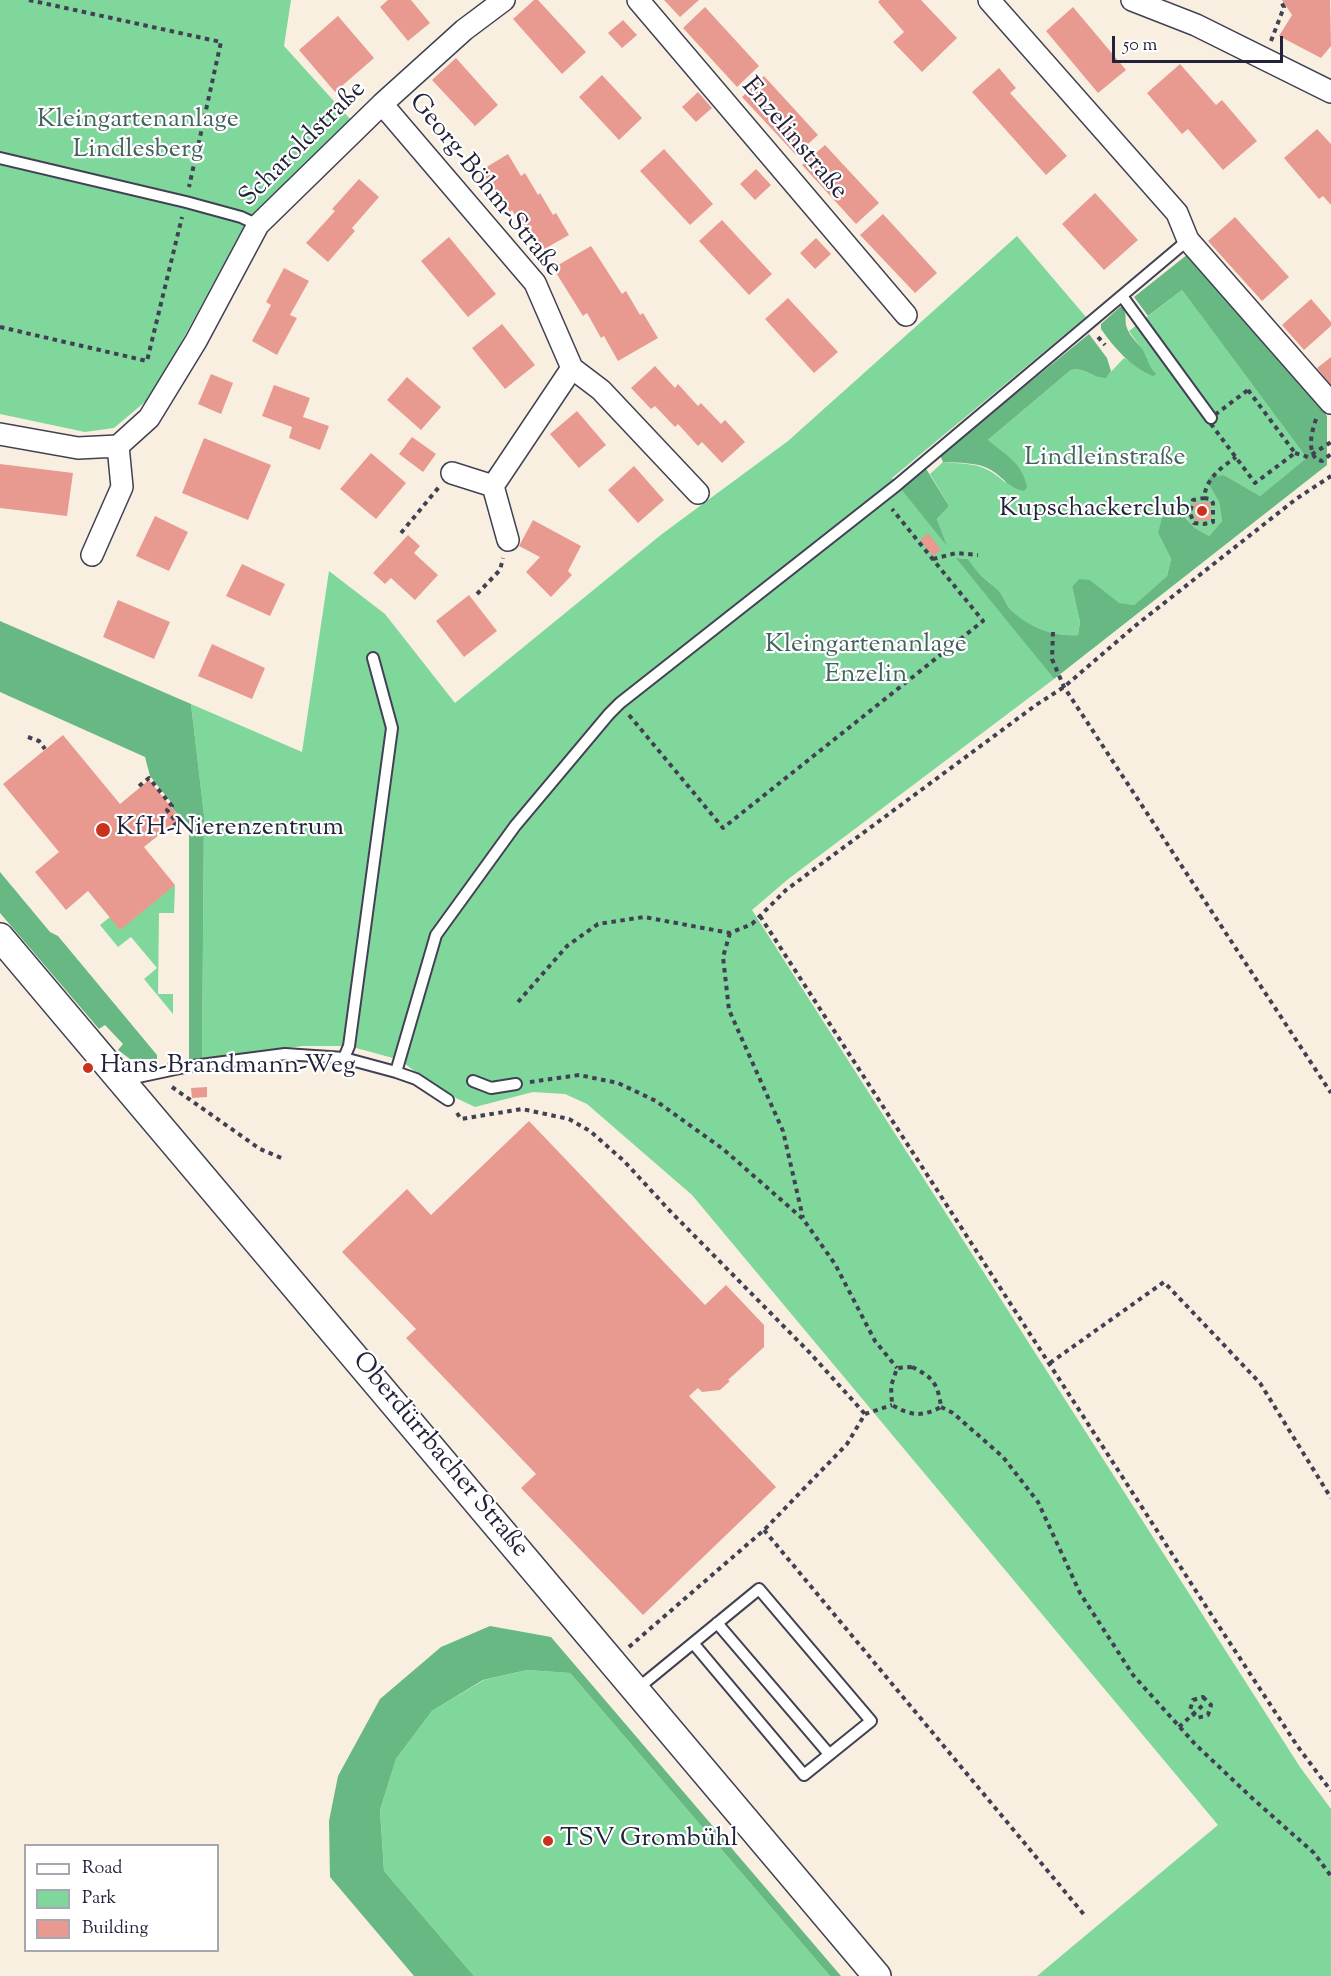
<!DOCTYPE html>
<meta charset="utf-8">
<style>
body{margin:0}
#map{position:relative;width:1331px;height:1976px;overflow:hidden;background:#f9efe1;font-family:"Sorts Mill Goudy",serif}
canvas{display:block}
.legend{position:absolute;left:24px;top:1844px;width:195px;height:108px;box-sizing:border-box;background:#fff;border:2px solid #a7a7b1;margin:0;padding:8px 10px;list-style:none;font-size:18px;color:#22223b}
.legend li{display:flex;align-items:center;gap:12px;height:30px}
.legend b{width:30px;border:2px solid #a7a7b1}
.scale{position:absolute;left:1112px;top:36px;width:171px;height:27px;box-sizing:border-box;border:3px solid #22223b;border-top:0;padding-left:8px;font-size:18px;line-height:21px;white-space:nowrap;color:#22223b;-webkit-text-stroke:4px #fff;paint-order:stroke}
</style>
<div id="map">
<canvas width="1331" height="1976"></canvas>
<ul class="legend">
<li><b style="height:8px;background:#fff"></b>Road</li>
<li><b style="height:16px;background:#7fd79b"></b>Park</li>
<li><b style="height:16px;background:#e99a90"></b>Building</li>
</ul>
<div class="scale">50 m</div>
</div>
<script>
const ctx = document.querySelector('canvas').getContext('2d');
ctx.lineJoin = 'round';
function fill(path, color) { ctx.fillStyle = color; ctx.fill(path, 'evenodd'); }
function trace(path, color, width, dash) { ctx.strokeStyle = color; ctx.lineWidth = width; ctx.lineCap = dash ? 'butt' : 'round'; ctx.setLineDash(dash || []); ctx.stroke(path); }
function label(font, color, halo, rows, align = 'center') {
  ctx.font = font + ' "Sorts Mill Goudy",serif'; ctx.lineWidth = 4.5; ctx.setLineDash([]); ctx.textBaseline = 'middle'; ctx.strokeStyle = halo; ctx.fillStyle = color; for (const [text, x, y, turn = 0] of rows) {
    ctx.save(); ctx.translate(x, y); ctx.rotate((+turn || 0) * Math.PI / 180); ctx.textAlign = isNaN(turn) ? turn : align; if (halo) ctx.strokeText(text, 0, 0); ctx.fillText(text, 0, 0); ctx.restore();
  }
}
const green = new Path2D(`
 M0,0H291L284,46L352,121L247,221L152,396L114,428L85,432L0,414Z
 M1017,236L1086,317L892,478L946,544L937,519L949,506L930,474L943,462C974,465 982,462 1006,483L987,441L1071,370C1085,366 1092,379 1105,378L1124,358L1155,373L1147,364V357L1129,331L1182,290L1303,453L1305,459L1260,496L1224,475L1208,483L1219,502L1222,521L1209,536L1195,528L1181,512L1174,510L1158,533L1171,559L1167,576L1134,605L1119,604L1090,580L1072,587L1080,622L1078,635C1052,637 1029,628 1010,609C1005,603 1003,594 997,589C986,579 976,573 968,559L957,558L1054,679L787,880L752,910L1300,1767L1331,1809V1976H1037L1218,1825L692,1195L587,1104L565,1094L533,1092L475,1107L439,1090L400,1060L349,1046H303L202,1060L204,815L191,704L302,752L329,571L385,614L455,703L662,534L788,441Z
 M175,885L174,913H159L158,994H173V1014L144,979L157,968L131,937L118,947L100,925L110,917Z
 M527,1670L570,1673L830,1976H474L384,1871L380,1810L396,1759L432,1711L484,1680Z`);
const forest = new Path2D(`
 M1188,254L1204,270L1327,416V465L1054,679L956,558L968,559C976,572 985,579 997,589C1003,594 1005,603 1010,609C1028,627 1052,637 1078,635L1080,622L1072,587L1079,579L1090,580L1119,603L1134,605L1167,576L1171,559L1158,533L1162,518L1174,510L1181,513L1195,528L1209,536L1222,521L1219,502L1208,483L1210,477L1224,475L1260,496L1305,459L1303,453L1182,290L1148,316L1134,297Z
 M1120,307H1123C1127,316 1125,317 1126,325C1129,338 1143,346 1147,358C1149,365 1150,367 1156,374L1153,376C1131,367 1114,348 1101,329V324Z
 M1089,334L1107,358L1111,371L1106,378C1092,379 1085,366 1071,370L988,440C1005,455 1022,462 1027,487L1024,491C1010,489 1003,477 991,470C979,462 958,463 943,462L940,455Z
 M925,467L949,506L937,519L947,546L900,488Z
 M0,621L191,704L204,815L202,1060H189V827L172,808L174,806L150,776L145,757L0,692Z
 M0,872L50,932L58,936L157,1055V1059H130L118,1050L123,1044L105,1025L99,1029L0,913Z
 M490,1626L551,1637L841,1976H830L570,1673L527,1670L483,1680L432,1711L396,1759L380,1810L384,1871L474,1976H414L330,1877L329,1821L338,1776L380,1699L441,1647Z`);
const building = new Path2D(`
 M388,0H411L430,23L408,41L380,7Z
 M534,0H538L586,52L562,74L513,19Z
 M664,0H699L680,17Z
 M880,0H921L957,38L922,72L893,42L904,32L878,2Z
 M1282,0H1330L1331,46L1321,58L1279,36L1292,15Z
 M705,7L759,66L737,87L683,28Z
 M1073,7L1126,70L1098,93L1046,31Z
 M338,16L374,58L335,92L299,50Z
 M623,20L637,35L622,48L608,33Z
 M456,58L498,105L475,126L432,80Z
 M1180,64L1216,105L1222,100L1257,141L1223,170L1188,129L1182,134L1147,93Z
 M999,68L1016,88L1010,93L1067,156L1046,175L972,92Z
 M602,75L642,118L619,140L579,97Z
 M764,76L818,135L796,155L742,97Z
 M698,92L712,108L696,122L682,107Z
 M1317,129L1331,144V205L1323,196L1319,199L1284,158Z
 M825,145L879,203L856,224L802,165Z
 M664,149L713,204L690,225L640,171Z
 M508,154L521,176L525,173L538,195L540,193L553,215L556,213L569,235L541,251L529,230L525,232L512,210L510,212L497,190L493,192L480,171Z
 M756,169L771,185L755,200L740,184Z
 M359,179L379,197L352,228L355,231L328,262L306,243L335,211L332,209Z
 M1095,193L1138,240L1104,270L1062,224Z
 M883,214L937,273L915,293L860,235Z
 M1235,217L1289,277L1262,301L1208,241Z
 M722,220L772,274L749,295L699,241Z
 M449,237L496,294L468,317L421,261Z
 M816,238L831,254L815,269L800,253Z
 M591,246L622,294L626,291L640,315L643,313L658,338L618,361L604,336L601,338L587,313L583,316L553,268Z
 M284,268L309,281L290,315L297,318L277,355L252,341L271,305L266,302Z
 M788,298L838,352L814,373L765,319Z
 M1311,299L1331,322V326L1304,350L1282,325Z
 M502,324L535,365L505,389L472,348Z
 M1331,357V386L1317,368Z
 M655,366L675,388L678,384L698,406L701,403L721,424L725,420L745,442L722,463L702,442L698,446L678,424L675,427L655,406L651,409L631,388Z
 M211,374L233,383L221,414L198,404Z
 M407,377L441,407L421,430L387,400Z
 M274,385L310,398L303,417L329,426L320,450L289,438L292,427L262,416Z
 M577,411L606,445L579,468L550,434Z
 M412,437L436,454L423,472L399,454Z
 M204,438L271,465L248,520L182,493Z
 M371,453L406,483L376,519L340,489Z
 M0,464L73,473L67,516L0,508Z
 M634,466L664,500L638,523L608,490Z
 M1210,502L1211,520L1195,521L1194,503Z
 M155,516L188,532L169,571L136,556Z
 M533,520L581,546L568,571L572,575L551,597L526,572L540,557L519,546Z
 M928,533L941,550L933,556L920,540Z
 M408,535L420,546L414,553L438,575L415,600L391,578L385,584L373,573Z
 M242,564L285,584L270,616L226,596Z
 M469,595L497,631L464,657L436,621Z
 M118,600L170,622L154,659L103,637Z
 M212,644L265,668L252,699L198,676Z
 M63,735L120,804L149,780L180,818L144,847L175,885L120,930L88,891L66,910L35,872L59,852L3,784Z
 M207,1087V1097L192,1098L191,1088Z
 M529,1121L705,1305L726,1285L764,1325V1347L728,1380L730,1381L720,1390L702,1392L698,1388L689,1396L776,1487L643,1615L521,1488L536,1474L406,1338L416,1329L342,1252L407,1189L431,1215Z`);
const path = new Path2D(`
 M29,0L221,42L189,187
 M1271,41L1284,7L1280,0
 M0,327L147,361L182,217
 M1098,337L1105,345
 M1248,390L1295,453L1255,483L1208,420Z
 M1316,419C1312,432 1307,447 1316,459L1322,461L1331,454
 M1295,453L1308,457L1331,442
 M1204,498L1210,499L1213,503V522L1204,524L1194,523L1190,513L1193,500L1204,498C1206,478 1221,468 1236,457
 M401,533L439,487
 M933,559L956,553L978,555
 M477,594L500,570L503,558
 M1053,632L1052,659L1064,687L1331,1093
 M629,715L723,828L983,621L892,509
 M28,737L39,741L45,749
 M139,786L149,778L172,806L167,810L177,823L173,826
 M760,916L1207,1608L1298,1747L1331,1791
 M730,933L723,957L729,1010L783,1131L803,1218
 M518,1002L567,946L598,924L644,917L730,933L752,924L786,890L1036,705L1064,687L1135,626L1296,499L1331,476
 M530,1082L579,1075L618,1083L656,1101L723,1149L803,1219L835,1264L875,1341L897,1368
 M172,1087L260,1149L284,1159
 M457,1113L461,1119L522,1109L569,1119L590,1131L624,1161L670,1211L810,1353L865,1414
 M1050,1363L1164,1282L1260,1383L1331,1498
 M912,1367C933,1377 938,1384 941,1407C922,1417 911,1416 892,1405L891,1386L897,1368Z
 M941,1407L953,1413L1003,1457L1038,1502L1080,1593L1133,1675L1195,1744L1252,1798L1314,1853L1331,1876
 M764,1530L1086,1917
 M629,1647L764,1530L847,1444L865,1414L892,1405
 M1203,1697L1211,1705L1208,1715L1197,1718L1190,1710L1193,1700Z
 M1179,1727L1203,1705`);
const service = new Path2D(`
 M0,158L186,202L241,217L258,225
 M1122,296L1211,418
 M344,1058L349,1046L392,728L373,658
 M396,1072L436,935L515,826L609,714L620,703L897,485L1188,240
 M124,1080L185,1067L285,1054L344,1058L396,1072L416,1079L448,1100
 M473,1081L491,1088L516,1084
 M717,1623L829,1754
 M637,1689L759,1589L871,1721L804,1775L693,1643`);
const minor = new Path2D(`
 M638,0L906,315
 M989,0L1177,213L1188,240L1331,403
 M1132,0L1196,25L1331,92
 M382,104L535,283L572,368L601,390L698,493
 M0,434L78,448L118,446L149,418L196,341L258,225L382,104L464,30L504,0
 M452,473L493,486
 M508,540L493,486L572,368
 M92,555L122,487L118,446`);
const tertiary = new Path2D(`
 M0,937L877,1976`);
const markers = [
 [1202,511,6,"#c8321e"],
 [103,830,8,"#c8321e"],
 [88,1068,6,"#c8321e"],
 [548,1841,6,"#c8321e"]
];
const parkNames = [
 ["Kleingartenanlage",138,122],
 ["Lindlesberg",138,152],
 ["Lindleinstraße",1105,460],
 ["Kleingartenanlage",866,647],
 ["Enzelin",866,677]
];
const streetNames = [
 ["Enzelinstraße",793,140,50],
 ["Scharoldstraße",304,145,-45],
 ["Georg-Böhm-Straße",484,186,51],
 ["Oberdürrbacher Straße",439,1456,50]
];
const poiNames = [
 ["Kupschackerclub",1190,511,"right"],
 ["KfH-Nierenzentrum",116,830],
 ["Hans-Brandmann-Weg",100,1068],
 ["TSV Grombühl",560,1841]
];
fill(green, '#7fd79b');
fill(forest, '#67b883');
fill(building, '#e99a90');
trace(service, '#424154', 14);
trace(minor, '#424154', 24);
trace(tertiary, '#424154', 30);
trace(path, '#424154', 4, [4.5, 4.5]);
trace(service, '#fff', 10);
trace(minor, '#fff', 21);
trace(tertiary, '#fff', 27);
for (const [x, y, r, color] of markers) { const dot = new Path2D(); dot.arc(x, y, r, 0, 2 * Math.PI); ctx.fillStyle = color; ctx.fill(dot); trace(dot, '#fff', 2); }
label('26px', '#43615d', '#fff', parkNames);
label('26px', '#22223b', '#fff', streetNames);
label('26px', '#22223b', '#fff', poiNames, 'left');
</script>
